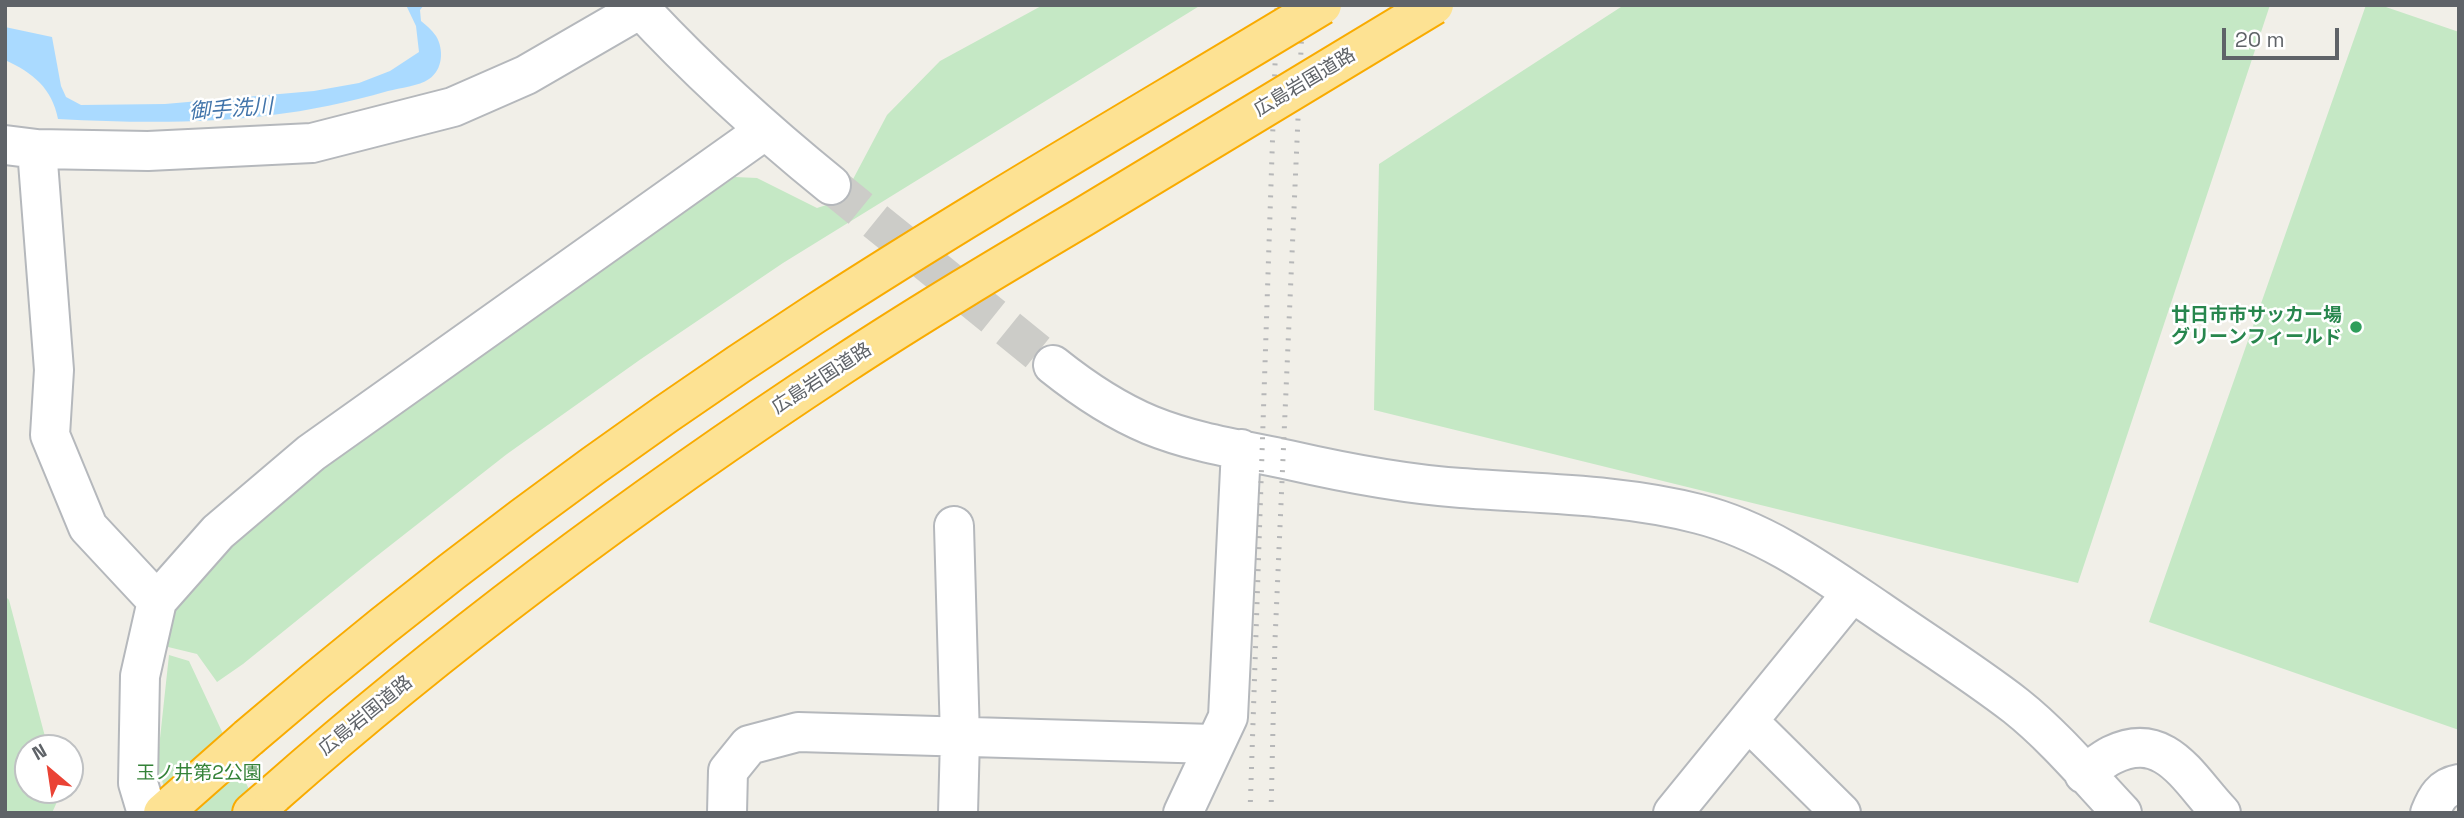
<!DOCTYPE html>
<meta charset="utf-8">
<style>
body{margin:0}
#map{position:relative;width:2464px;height:818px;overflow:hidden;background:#f1efe8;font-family:"Space Grotesk",sans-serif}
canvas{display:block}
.frame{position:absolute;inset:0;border:7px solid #5f6368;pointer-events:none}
.north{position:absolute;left:14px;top:734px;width:70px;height:70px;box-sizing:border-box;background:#fff;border:2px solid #bfc1c3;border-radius:50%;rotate:331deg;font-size:19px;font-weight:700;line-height:28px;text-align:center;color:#5f6368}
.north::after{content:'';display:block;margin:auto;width:24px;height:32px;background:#ea4335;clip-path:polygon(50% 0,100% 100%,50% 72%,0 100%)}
.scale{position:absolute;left:2222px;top:28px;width:117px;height:32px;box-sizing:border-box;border:4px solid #5f6368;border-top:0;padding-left:9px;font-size:21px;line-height:24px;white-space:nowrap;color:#5f6368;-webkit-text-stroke:5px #fff;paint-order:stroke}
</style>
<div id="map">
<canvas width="2464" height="818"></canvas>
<div class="frame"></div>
<div class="north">N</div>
<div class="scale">20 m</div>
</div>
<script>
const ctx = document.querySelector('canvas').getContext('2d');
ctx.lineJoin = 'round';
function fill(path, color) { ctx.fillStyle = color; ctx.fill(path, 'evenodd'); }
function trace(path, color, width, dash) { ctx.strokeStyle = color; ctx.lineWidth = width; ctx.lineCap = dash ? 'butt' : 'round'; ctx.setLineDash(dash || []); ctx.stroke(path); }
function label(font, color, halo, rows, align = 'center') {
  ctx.font = font + ' "Space Grotesk","Noto Sans JP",sans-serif'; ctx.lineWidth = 5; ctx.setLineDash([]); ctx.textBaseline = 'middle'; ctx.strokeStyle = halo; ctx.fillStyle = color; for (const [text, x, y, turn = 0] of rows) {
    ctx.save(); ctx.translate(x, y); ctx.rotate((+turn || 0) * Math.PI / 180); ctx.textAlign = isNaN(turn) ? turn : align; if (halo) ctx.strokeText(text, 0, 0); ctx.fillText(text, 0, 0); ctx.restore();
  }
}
const green = new Path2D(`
 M1043,5H1201L783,263L641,359L507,454L373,559L243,664L217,682L197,654L164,646L171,607L225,543L319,463L735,177L757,178L817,208L842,200L887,115L940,61Z
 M1624,5H2270L2078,583L1374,410L1379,164Z
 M2366,5H2380L2459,32V730L2149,622Z
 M5,596L9,600L48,748H28V790H59L60,795L52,813H5Z
 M169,655L189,661L260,813H173L157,766Z`);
const water = new Path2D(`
 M406,5H424L420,10L421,21C426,25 432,30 436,36C444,49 443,70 429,79C419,86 400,88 388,91C276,124 173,125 58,119C52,88 33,73 5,60V27L52,37L61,86L66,97L81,105L165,104L314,91L359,83L390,71L419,52L416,26Z`);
const minorTunnel = new Path2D(`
 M831,185L1053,365`);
const minor = new Path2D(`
 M637,5C697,70 762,129 831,185
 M5,145L37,149L148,151L312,143L453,107L526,75L640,9
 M37,149L54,370L50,435L88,527L157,601
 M1053,365C1083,389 1114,410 1150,425C1194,443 1243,450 1289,460C1346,473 1403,484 1461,488C1540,494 1622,494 1699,514C1766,531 1822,572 1878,610C1924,642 1972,672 2016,706C2055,737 2088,777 2122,813
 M954,526L960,738L958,813
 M1748,721L1841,813
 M2084,774C2093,768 2102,760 2112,755C2166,729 2189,780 2221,813
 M147,813L138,783L140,676L157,601L218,532L311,453L764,131
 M727,813L728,771L749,745L798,732L1213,744
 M1183,813L1228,717L1241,449
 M1673,813L1852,593
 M2430,813C2436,798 2442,787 2459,784`);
const highway = new Path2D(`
 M163,813L248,738
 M252,813L274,794`);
const rail = new Path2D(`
 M1250,813L1277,5
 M1271,813L1275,640L1303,5`);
const highwayBridge = new Path2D(`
 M248,738C426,585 616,443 813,315C980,207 1152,108 1322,5
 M274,794C452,637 644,495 842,365C921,313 1002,265 1083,217C1200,146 1317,76 1434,5`);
const markers = [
 [2356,327,7,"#2e9e5b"]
];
const streetNames = [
 ["広島岩国道路",1305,83,-31],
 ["広島岩国道路",822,379,-33],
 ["広島岩国道路",366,716,-39]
];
const leisureNames = [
 ["廿日市市サッカー場",2342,316],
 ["グリーンフィールド",2342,338]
];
const parkNames = [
 ["玉ノ井第2公園",199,774]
];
const waterNames = [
 ["御手洗川",231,110,-4]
];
fill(green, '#c5e8c5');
fill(water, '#aadaff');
trace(minorTunnel, '#ccccc8', 38, [38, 19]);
trace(minor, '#b5b8bc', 42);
trace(highway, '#f9ab00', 42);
trace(minor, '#fff', 38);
trace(highway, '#fde293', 38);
trace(rail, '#b6b7b8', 5, [2, 9]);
trace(highwayBridge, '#f9ab00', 42, []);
trace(highwayBridge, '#fde293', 38);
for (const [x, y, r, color] of markers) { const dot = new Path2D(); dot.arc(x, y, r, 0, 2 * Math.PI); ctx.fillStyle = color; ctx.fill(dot); trace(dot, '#fff', 2.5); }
label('19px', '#5f6368', '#fff', streetNames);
label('bold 19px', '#27864d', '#fff', leisureNames, 'right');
label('19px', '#348238', '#fff', parkNames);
label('italic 21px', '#4174aa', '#fff', waterNames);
</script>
